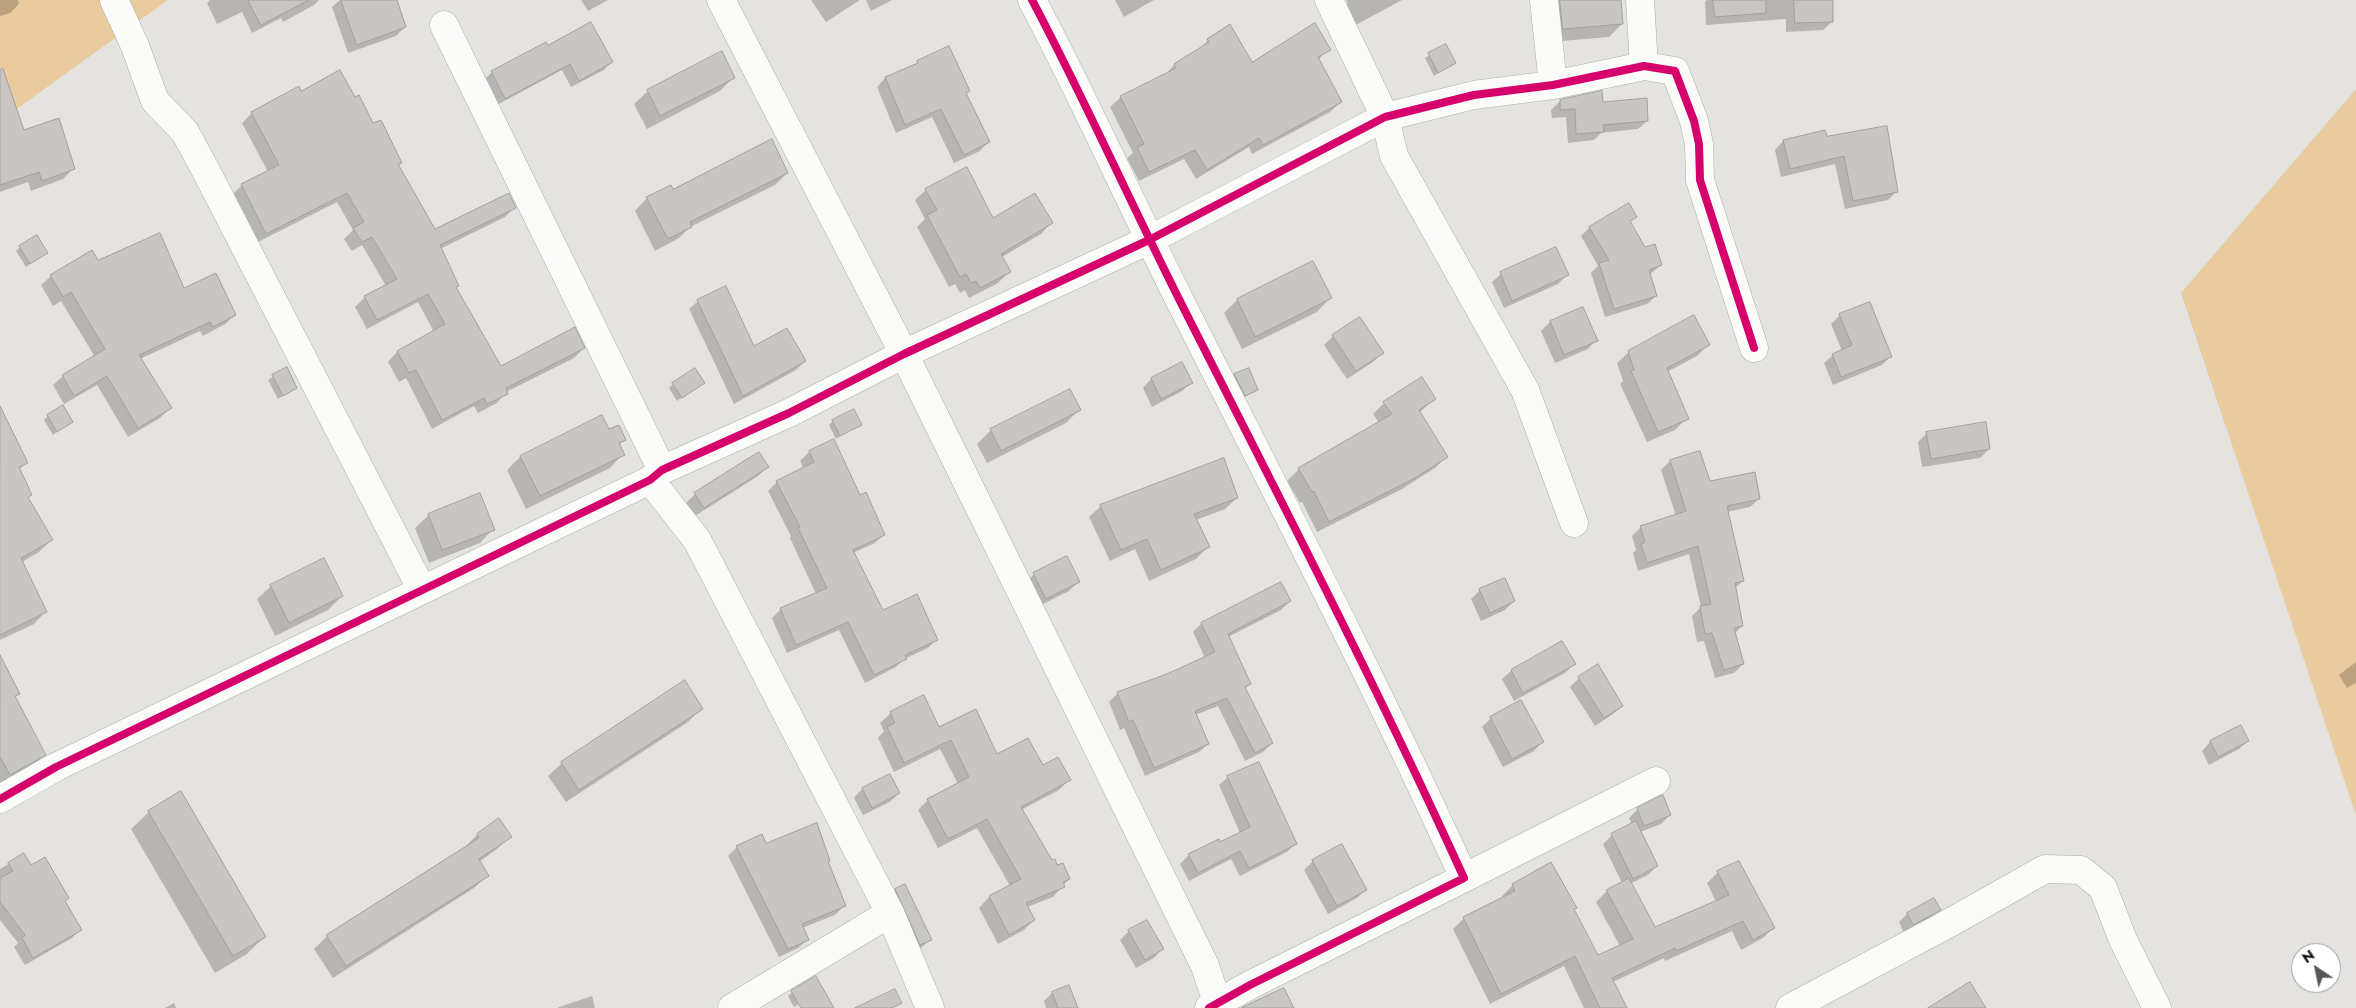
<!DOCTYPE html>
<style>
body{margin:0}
#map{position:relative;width:2356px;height:1008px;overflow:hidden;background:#e5e3e0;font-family:Jost,sans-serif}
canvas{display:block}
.north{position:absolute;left:2291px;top:943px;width:50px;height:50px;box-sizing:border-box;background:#fff;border:1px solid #9e9d9d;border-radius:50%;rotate:326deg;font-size:14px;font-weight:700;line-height:20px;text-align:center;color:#0d0b09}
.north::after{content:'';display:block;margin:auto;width:18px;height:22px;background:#595754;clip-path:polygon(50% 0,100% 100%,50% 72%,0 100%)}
</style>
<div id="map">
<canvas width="2356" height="1008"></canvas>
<div class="north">N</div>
</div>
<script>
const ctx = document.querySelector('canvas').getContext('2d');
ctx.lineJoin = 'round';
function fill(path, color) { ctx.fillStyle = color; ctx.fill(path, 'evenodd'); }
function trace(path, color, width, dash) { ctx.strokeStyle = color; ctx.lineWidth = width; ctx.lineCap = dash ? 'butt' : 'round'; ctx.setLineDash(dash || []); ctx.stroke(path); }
const green = new Path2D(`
 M0,0H168L0,121Z
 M2356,89V815L2181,293Z`);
const shadow = new Path2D(`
 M0,0H18L19,4L10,13L0,16Z
 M210,0H319L314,5L283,22L281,18L252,33L242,12L217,24L207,3Z
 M340,0H396L405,27L396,36L348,53L332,7Z
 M581,0H608L588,11Z
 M811,0H860L826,22Z
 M866,0H892L871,11Z
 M1115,0H1154L1124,17Z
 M1346,0H1402L1352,27L1342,9L1348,3Z
 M1552,0H1620L1622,24L1609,37L1550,42Z
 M1707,0H1831L1832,22L1823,30L1786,32V19L1706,25L1705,2Z
 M1208,40L1252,63L1329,49L1318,60L1341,102L1330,112L1252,154L1249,147L1196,179L1184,159L1139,181L1127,158L1133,153L1110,107L1121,97L1166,74L1174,65L1198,51Z
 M1445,45L1454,62L1434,76L1425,58Z
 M547,47L611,62L604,70L571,87L562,70L497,105L484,80L492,72Z
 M918,62L968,91L965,94L988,142L980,151L954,163L932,117L896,133L877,87L885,78L914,66Z
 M734,77L720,91L647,129L634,104L648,91Z
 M299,88L301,92L354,99L400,162L397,165L434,231L515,207L505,217L440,249L458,285L455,288L500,367L584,348L574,358L506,392L497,403L478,413L474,406L432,429L406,378L399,382L388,362L397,352L434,332L418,302L367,329L355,307L365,297L386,286L362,245L352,251L344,239L353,230L337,202L256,243L232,195L242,185L268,172L242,123L252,113Z
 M0,101L23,132L74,168L63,179L31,191L28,182L0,192Z
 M1560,101L1602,104L1647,121L1638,129L1601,133L1594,140L1568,143L1566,117L1552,118L1551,110Z
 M1826,137L1897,191L1888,200L1845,209L1835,164L1781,177L1775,150L1783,141Z
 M787,173L775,185L690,227L679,238L655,251L635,211L647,198L672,190Z
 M926,190L992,220L1051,223L1041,234L1002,257L1009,272L998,283L969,298L965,290L960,293L955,284L949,287L917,227L925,219L915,200Z
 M1635,217L1629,223L1644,249L1661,265L1649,275L1656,296L1647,304L1605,317L1591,273L1598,266L1581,236L1589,228Z
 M20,247L46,253L26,267L16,251Z
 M98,262L183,289L235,315L225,324L203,336L200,331L140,359L170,408L160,418L128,437L97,385L64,404L53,385L63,376L95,357L61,301L53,306L41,285L51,276Z
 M1313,262L1330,298L1317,312L1242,349L1224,313L1237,300Z
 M1501,274L1567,275L1558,284L1504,308L1492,282Z
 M698,301L753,348L805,361L796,370L734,404L689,309Z
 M1582,308L1596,340L1588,349L1555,363L1541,331L1550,322Z
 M1840,315L1891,356L1882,365L1833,385L1824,363L1833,355L1842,351L1831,324Z
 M1333,336L1382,353L1373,362L1347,379L1324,345Z
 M1708,345L1697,356L1667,372L1687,418L1675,430L1647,442L1620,384L1623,381L1617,363L1629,352Z
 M1182,364L1191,383L1182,391L1152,407L1143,388L1151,379Z
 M286,369L296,388L278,399L268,380Z
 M1235,375L1257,390L1241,399L1231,379Z
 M703,383L677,401L669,388L673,384Z
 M1069,390L1079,410L1066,423L987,463L977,444L991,430Z
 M1434,399L1419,413L1446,457L1435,468L1402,489L1317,532L1302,502L1300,503L1287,481L1299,469L1379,423L1373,414L1384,403Z
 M48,416L71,422L53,435L44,420Z
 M601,417L608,431L625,439L619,445L623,454L610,468L526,509L507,470L520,457Z
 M833,421L860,424L836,439L829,425Z
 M1927,433L1989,449L1980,458L1922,467L1918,442Z
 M833,441L860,496L884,535L875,543L853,553L883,612L937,639L928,648L904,659L896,667L865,683L839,630L787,653L772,618L781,609L816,594L790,538L791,536L768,491L777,482L804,469L800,461L809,452Z
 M0,442L27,462L19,470L31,495L28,498L51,540L39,552L22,562L46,611L34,624L0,640Z
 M1699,452L1709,483L1759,499L1750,507L1727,512L1743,581L1735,588L1742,626L1734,634L1743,664L1734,673L1715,678L1704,641L1697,642L1692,616L1701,607L1689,554L1638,571L1633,553L1636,550L1632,536L1641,527L1676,516L1661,470L1670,461Z
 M767,467L758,476L695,516L686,503L695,494Z
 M1237,498L1225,509L1196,520L1208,547L1196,559L1149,581L1135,549L1110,561L1089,517L1101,506Z
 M429,515L493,529L480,543L429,563L415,528Z
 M1034,574L1078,582L1069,591L1037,607L1025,583Z
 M271,586L342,596L328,610L275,636L257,599Z
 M1480,590L1514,601L1505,610L1481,621L1471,599Z
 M1290,601L1281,610L1228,637L1250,684L1245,689L1272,743L1263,752L1245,761L1218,706L1195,715L1208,744L1199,752L1145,776L1124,728L1120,730L1109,702L1118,693L1168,675L1205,658L1193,632L1201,624Z
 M0,658L19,693L15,697L44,755L33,766L0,785Z
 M2356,662V683L2347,688L2339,675Z
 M1574,664L1565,673L1514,701L1502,679L1511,671Z
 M1579,678L1622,706L1613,714L1595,726L1570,687Z
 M702,708L688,722L566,802L548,776L562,763Z
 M891,713L939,729L997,756L1042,767L1069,780L1059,790L1021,810L1051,862L1069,879L1053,897L1027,907L1034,920L1024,930L998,944L979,908L989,897L1010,886L977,828L938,848L918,810L928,800L958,784L940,749L894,772L878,738L884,731L880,723Z
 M1491,718L1542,742L1534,751L1503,767L1482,727Z
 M2241,727L2248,741L2239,749L2209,765L2202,751L2210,742Z
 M1228,777L1296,843L1287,852L1240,876L1231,859L1189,881L1180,864L1189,855L1240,833L1219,785Z
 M862,789L899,793L890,802L863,815L854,798Z
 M1638,809L1670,815L1661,824L1640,832L1657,866L1648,875L1630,884L1654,929L1716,902L1707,883L1718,872L1774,927L1763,938L1741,950L1732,931L1665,961L1664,958L1613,982L1625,1008H1584L1564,966L1490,1004L1453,929L1464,918L1503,898L1502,896L1513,885L1573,910L1598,957L1620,946L1596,902L1607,891L1622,883L1603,844L1612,835L1632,825L1629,818Z
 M149,812L264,937L247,954L215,973L131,829Z
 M499,820L510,836L497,849L479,862L487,876L474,888L333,978L314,949L327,936L464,848L477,835Z
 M765,844L829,860L827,862L844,906L835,915L802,928L807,940L798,948L779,957L728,856L737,847Z
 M1342,846L1366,889L1357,898L1328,914L1304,870L1313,861Z
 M23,855L31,867L64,902L80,930L72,938L25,965L14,947L18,943L0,920V869Z
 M896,890L930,939L921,948L912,953L887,898Z
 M1939,910L1930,918L1904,933L1899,922L1907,914Z
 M1129,931L1162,949L1154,958L1136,968L1120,940Z
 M792,992L818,994L794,1007L788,996Z
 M1052,993L1077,1008H1046L1044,1001Z
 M592,996L595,1008H558L559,1007Z
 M174,1003L176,1008H165Z`);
const building = new Path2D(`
 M248,0H309L261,25Z
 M341,0H397L406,27L357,45Z
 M1560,0H1621L1623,24L1563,29Z
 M1713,0H1766V13L1715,17Z
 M1794,0H1833V22L1795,23Z
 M591,22L613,62L579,81L570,64L505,99L491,71L546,42L548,45Z
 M1315,23L1331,50L1318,57L1342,102L1263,145L1259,138L1207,170L1195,150L1149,172L1137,147L1144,144L1120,96L1176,68L1174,64L1209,42L1207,39L1230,24L1252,62Z
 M1446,44L1456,63L1438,73L1428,53Z
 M949,46L970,91L966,93L990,142L964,155L941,109L905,125L885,77L918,63L917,61Z
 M722,51L735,78L660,116L647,90Z
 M3,69L24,130L59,118L75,169L42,181L39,172L0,185V70Z
 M340,70L355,97L359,95L373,123L381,120L402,163L398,164L435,229L509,193L516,208L440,245L459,286L456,287L501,366L575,327L585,348L506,388L508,394L487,404L484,398L442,420L416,370L409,373L397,351L445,324L428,294L377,320L364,296L397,279L372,237L362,242L353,228L364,222L347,193L266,234L241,184L279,165L251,112L299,86L301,91Z
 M1602,91L1603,102L1647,98L1648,121L1603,125L1604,132L1576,134L1575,109L1560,110V100Z
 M1887,126L1898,192L1853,201L1844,156L1790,169L1783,140L1825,130L1827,136Z
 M772,139L788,173L690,222L692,227L668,239L646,197L671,185L673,189Z
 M967,167L993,218L1035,193L1053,223L1001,254L1011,272L980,288L976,281L971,283L966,274L960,277L927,215L937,210L925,189Z
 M1629,203L1637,217L1630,221L1645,247L1655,244L1662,265L1649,270L1657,296L1614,309L1599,263L1609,260L1589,227Z
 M160,233L184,288L216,273L236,315L213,327L210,322L139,355L172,408L138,428L107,376L74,396L62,375L105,349L71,292L63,297L50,275L92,250L98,260Z
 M37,235L48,253L30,264L19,246Z
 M1556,247L1569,275L1512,301L1500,272Z
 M1313,261L1332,298L1255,337L1237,299Z
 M726,286L754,346L787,328L806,361L743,396L697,300Z
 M1870,302L1892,357L1841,377L1832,354L1852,345L1839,314Z
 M1583,307L1598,341L1564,355L1550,321Z
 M1694,315L1710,345L1667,368L1689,419L1658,432L1631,371L1634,370L1628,351Z
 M1360,317L1384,353L1356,371L1332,335Z
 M1182,362L1193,383L1161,399L1151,378Z
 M287,367L297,388L283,396L272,375Z
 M695,368L705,383L682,398L672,383Z
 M1249,368L1258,390L1245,396L1234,374Z
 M1422,377L1436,399L1419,410L1448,457L1415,478L1329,522L1314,491L1312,492L1298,468L1392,414L1383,402Z
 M1070,389L1081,410L1001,451L990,429Z
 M63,405L73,422L57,432L47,415Z
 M0,406L28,463L19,467L32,495L28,497L53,540L21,558L47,612L0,635Z
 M854,409L862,425L840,436L832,420Z
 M602,415L609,429L619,425L626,440L619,443L625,455L540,496L520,456Z
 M1986,422L1990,449L1931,459L1926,432Z
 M834,439L860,495L866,492L885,535L853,550L883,610L917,594L938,640L905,655L907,659L874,675L848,622L796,645L780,608L827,588L798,528L800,527L776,481L814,462L809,451Z
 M1700,451L1710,481L1755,472L1760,499L1727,506L1744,581L1735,583L1743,626L1734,628L1744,664L1724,670L1712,633L1705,634L1700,606L1711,604L1698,546L1647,563L1641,544L1645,542L1640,526L1686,511L1670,460Z
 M759,452L769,467L704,508L694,493Z
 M1224,458L1238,498L1194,514L1210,547L1161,570L1147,539L1121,550L1100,505Z
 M480,493L495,530L442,550L428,514Z
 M1067,556L1080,582L1046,599L1033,573Z
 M324,558L343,596L289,623L270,585Z
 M1505,578L1515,601L1490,613L1479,589Z
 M1281,582L1291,601L1228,634L1251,684L1245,687L1273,743L1255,753L1227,698L1195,711L1209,744L1154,768L1133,720L1129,722L1117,692L1167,674L1215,652L1201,623Z
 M1562,641L1576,664L1523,693L1511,670Z
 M0,655L20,694L15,696L46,755L10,775L0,757Z
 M1598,664L1623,706L1604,718L1578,677Z
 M685,680L703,709L579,790L561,762Z
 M924,695L939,727L976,709L997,754L1028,738L1043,765L1058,757L1071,780L1021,807L1052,860L1055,859L1057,865L1063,863L1070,879L1063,882L1065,887L1026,903L1035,920L1009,935L989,896L1021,879L987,819L948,839L927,799L969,777L951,740L904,763L887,727L895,723L890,712Z
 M1521,700L1544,742L1512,759L1490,717Z
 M2241,725L2249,741L2218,757L2210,741Z
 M1259,762L1297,844L1249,868L1240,851L1198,873L1188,854L1219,839L1220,842L1250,827L1227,776Z
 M890,774L900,793L872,808L862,788Z
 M181,791L266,937L233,956L148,811Z
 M1663,795L1671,815L1644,826L1637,808Z
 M499,818L512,837L479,859L489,876L346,966L326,935L479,838L477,834Z
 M1636,821L1658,866L1633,879L1611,834Z
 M817,823L830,861H828L846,906L802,924L809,940L788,949L736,846L762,834L766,843Z
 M1342,844L1367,890L1337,906L1312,860Z
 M24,853L31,865L45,857L69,898L65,901L82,930L33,958L22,938L25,935L0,902V878L13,871L8,863Z
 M1739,861L1775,928L1753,940L1743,921L1676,951L1675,948L1612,978L1627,1008H1600L1575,956L1501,994L1463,917L1515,891L1512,884L1551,862L1577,908L1574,909L1598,955L1633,939L1606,890L1629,878L1655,927L1729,895L1717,871Z
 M905,884L932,940L920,945L895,889Z
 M1934,898L1941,910L1913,925L1907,913Z
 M1147,920L1164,949L1145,960L1128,930Z
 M816,976L834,1008H801L791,991Z
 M1970,982L1986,1008H1928Z
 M1069,985L1078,1008H1058L1052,992Z
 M1284,988L1294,1008H1241L1247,1005Z
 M895,989L902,1003L892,1008H855Z`);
const minor = new Path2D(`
 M114,0L135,46L155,101L185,132L205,169L422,590
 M721,0L904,354L1205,966L1217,1002
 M1032,0C1085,100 1131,204 1182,305C1278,495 1376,684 1464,878L1250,985L1209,1008
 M1329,0L1385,117L1394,156L1525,390L1574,523
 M1544,0L1553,85
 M1640,0L1644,66
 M444,25L662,470
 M650,480L697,540L890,913L930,1008
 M0,799L56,767L650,480L662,470L789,413L904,354L1149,240L1385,117L1474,95L1553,85L1644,66L1675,71L1694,121L1699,144L1700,180L1754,348
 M1464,878L1656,781
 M732,1008L890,913
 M1790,1008L1944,926L2045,869L2081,870L2103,888L2123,940L2157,1008`);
const cycleway = new Path2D(`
 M1032,0C1085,100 1131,204 1182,305C1278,495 1376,684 1464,878L1250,985L1209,1008
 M0,799L56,767L650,480L662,470L789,413L904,354L1149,240L1385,117L1474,95L1553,85L1644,66L1675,71L1694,121L1699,144L1700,180L1754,348`);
fill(green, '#e9cb9f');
fill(shadow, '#0003');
fill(building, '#c8c6c4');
trace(building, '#a2a09e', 1);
trace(minor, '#aeadaa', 29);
trace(minor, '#fbfbfa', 28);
trace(cycleway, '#d6006c', 8);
</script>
